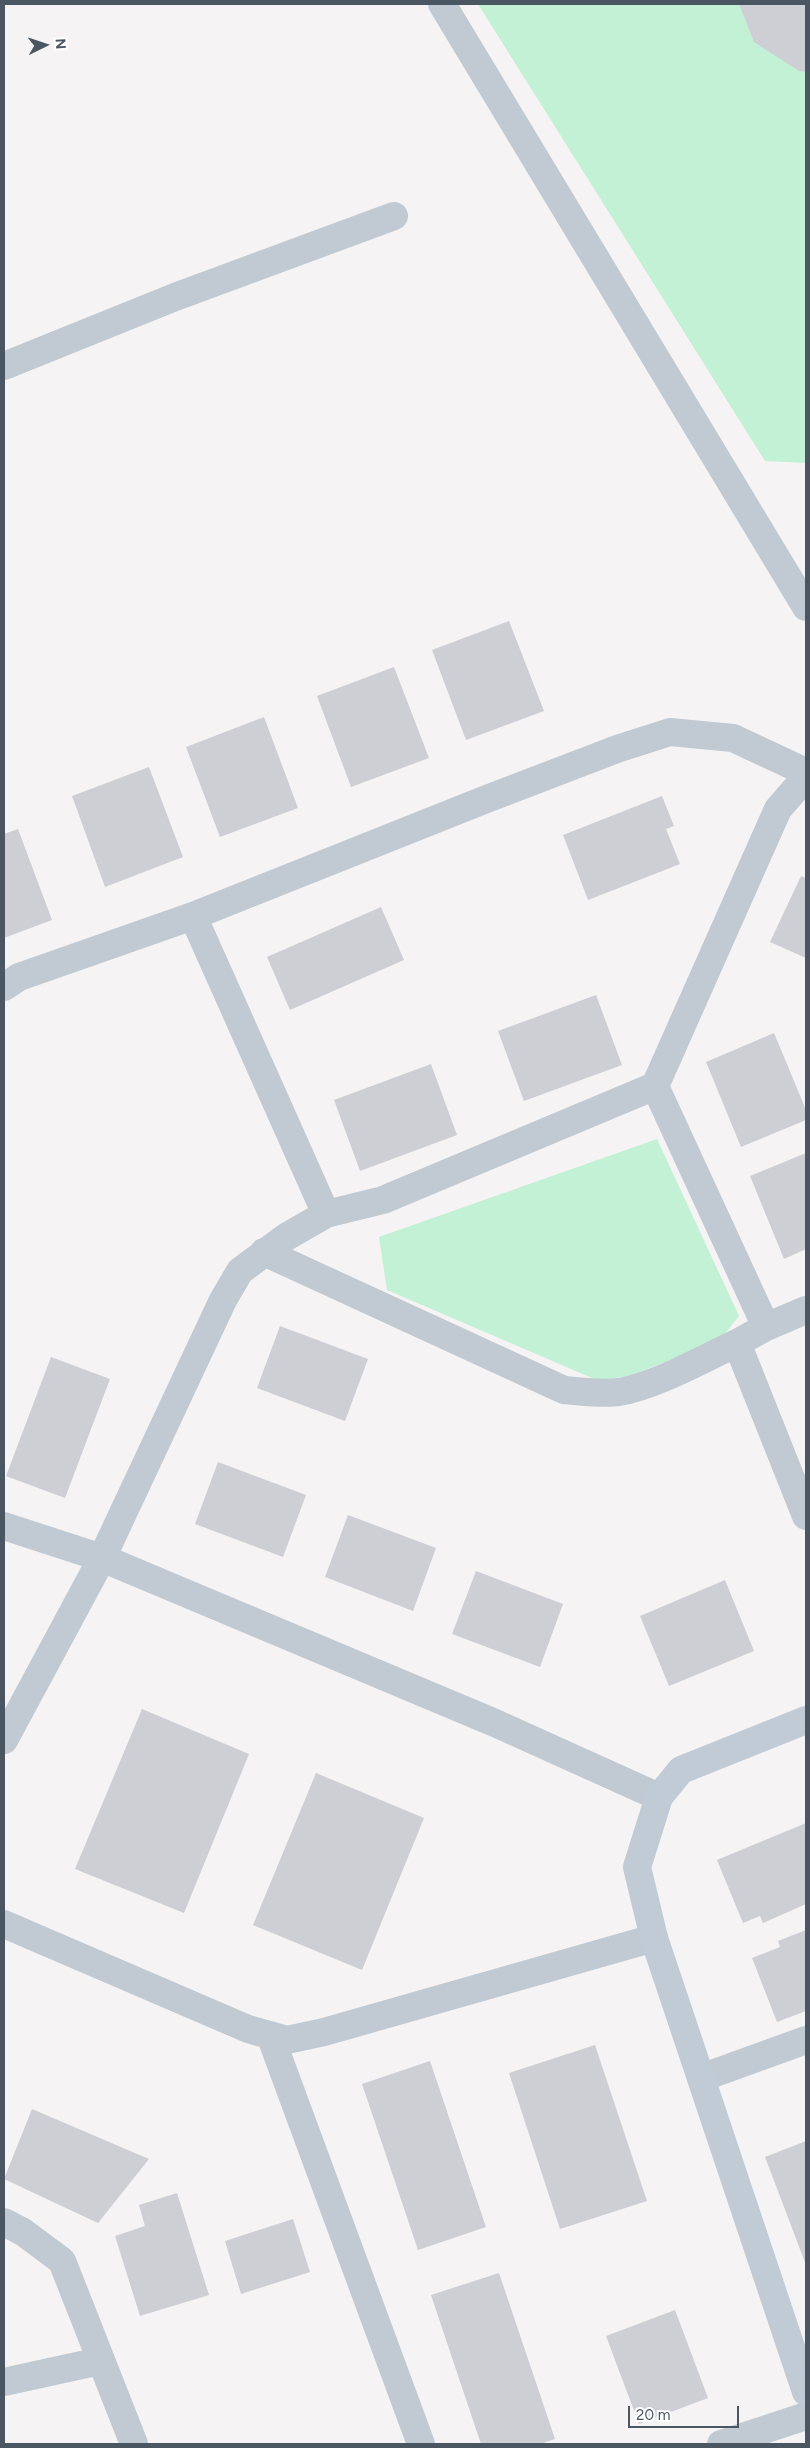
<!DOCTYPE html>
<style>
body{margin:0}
#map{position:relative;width:810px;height:2448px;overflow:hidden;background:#f5f3f3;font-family:Figtree,sans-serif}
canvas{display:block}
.frame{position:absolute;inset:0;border:5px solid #4a5661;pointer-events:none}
.north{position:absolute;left:20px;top:20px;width:50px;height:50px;-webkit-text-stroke:4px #fff;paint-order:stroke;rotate:86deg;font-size:14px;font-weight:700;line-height:20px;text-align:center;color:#4a5661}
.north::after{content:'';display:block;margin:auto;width:18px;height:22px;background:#4a5661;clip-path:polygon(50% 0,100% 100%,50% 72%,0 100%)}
.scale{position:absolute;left:628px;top:2406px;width:111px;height:22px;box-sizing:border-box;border:2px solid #4a5661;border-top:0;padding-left:6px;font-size:15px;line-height:18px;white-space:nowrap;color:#4a5661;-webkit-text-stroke:4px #fff;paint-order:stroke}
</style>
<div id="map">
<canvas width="810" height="2448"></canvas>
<div class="frame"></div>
<div class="north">N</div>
<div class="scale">20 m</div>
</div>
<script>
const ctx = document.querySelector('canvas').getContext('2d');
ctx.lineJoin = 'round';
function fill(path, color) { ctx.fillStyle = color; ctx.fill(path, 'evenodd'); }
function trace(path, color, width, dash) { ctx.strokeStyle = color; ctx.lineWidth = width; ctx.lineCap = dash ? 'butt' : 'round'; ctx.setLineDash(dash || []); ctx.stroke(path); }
const green = new Path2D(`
 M478,4H806V463L765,461Z
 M657,1139L739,1316L720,1340L632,1375L599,1381L387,1290L379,1237Z`);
const building = new Path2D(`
 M739,4H806V72L799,71L754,42Z
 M509,621L544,711L466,740L432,650Z
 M394,667L429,758L351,787L317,696Z
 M264,717L298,808L220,837L186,747Z
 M149,767L183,857L105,887L72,796Z
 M662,796L674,826L666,829L680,864L588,900L563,835Z
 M18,829L52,920L4,938V834Z
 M801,876L806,878V958L770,942Z
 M381,907L404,960L290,1010L267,957Z
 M596,995L622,1065L524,1101L498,1031Z
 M774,1033L806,1110V1120L741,1147L706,1062Z
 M431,1064L457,1135L360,1171L334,1100Z
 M806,1153V1249L784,1259L750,1176Z
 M280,1326L368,1359L345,1421L257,1388Z
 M51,1357L110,1379L65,1498L6,1476Z
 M218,1462L306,1495L283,1557L195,1524Z
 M348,1515L436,1548L413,1611L325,1577Z
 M476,1571L563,1604L540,1667L452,1634Z
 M725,1580L754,1651L669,1686L640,1616Z
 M142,1709L249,1754L184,1913L75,1869Z
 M316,1773L424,1818L362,1970L253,1925Z
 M806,1823V1904L763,1923L760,1916L743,1923L717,1860Z
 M806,1930V2011L777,2022L752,1958L780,1947L778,1941Z
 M595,2045L647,2201L560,2229L509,2073Z
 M430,2061L486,2227L418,2250L362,2084Z
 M32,2109L149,2159L98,2223L4,2179Z
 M806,2141V2265L765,2157Z
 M177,2193L209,2295L140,2316L115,2236L145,2226L139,2205Z
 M293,2219L310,2272L241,2294L225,2241Z
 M499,2273L555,2439L540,2444H481L431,2295Z
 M675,2310L708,2398L639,2424L606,2336Z`);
const street = new Path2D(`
 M442,4L806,607
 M4,366L175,297L394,216
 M193,916L326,1214
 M4,987L19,977L193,916L484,800L617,749L670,732L733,738L806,772
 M264,1252L564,1390C583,1392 600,1394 619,1392C655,1386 703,1359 737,1343L806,1516
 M766,1327L806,1310
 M737,1343L766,1327L655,1086L778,809L806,777
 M4,1526L102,1558L495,1723L659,1797
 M4,1740L102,1558L223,1300L240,1271L286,1237L326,1214L383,1200L655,1086
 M4,1924L248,2029L287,2040L324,2032L654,1938
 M270,2035L421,2444
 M701,2078L806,2040
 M4,2222L23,2232L62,2261L134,2444
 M4,2382L100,2361
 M721,2444L806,2416`);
const secondary = new Path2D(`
 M806,1720L681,1770L659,1797L637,1867L654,1938L806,2392`);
fill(green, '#c3f1d5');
fill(building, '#cdcfd5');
trace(street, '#c1cad2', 28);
trace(secondary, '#c1cbd6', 28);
</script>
